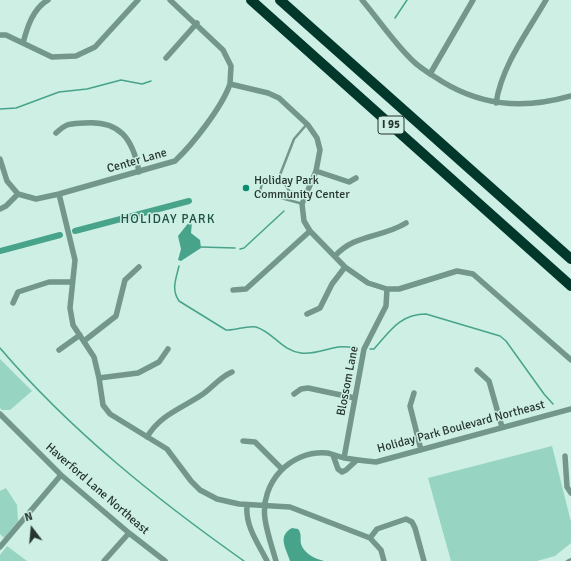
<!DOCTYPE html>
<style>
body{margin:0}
#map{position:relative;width:571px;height:561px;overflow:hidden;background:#cdefe4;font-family:Signika,sans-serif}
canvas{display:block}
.north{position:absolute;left:12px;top:509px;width:40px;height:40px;-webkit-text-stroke:3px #cdefe4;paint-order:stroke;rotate:344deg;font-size:11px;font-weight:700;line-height:16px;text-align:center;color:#273530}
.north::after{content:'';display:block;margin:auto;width:14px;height:18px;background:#273530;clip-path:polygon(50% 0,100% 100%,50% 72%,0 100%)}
</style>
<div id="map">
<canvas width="571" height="561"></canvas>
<div class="north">N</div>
</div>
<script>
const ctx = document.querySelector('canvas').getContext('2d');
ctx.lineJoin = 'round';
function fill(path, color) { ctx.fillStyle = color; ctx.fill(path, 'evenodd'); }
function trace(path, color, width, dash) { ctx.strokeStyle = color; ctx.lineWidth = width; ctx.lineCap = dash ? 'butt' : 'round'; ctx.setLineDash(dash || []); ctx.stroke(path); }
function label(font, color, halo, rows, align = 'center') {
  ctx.font = font + ' Signika,sans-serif'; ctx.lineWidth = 3; ctx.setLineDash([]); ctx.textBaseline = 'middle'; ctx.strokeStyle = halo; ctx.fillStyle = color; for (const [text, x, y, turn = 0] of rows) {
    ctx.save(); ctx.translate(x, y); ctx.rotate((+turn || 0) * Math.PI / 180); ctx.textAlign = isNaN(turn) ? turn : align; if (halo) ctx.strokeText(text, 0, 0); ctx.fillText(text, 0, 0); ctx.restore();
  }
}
const green = new Path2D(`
 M0,359L32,391L10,410H2L0,408Z
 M552,446L571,522V543L555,556L537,561H451L428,478Z
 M6,488L17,505L18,521L4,538L0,534V491Z
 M7,546L27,561H0V555Z`);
const water = new Path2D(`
 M190,221L192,222L191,233L200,240L201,248L181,261L178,260L181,249L178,236Z
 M292,528L298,529C302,534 300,538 301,544C304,554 316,559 324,561H290C286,548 277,536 292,528Z`);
const stream = new Path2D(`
 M395,18L407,0
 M0,109L16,108L59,92L87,89L121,80L142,84L151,81
 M201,247L235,248
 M240,249L244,248L284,211
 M179,266C176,279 171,289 179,301L226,330C236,331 246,325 256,327C273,332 282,351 301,353C313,355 326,349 338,347C344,346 350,347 356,348
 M0,348C70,430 156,499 244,561
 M370,349H374C390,331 400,314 426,314L500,336L506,341L544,394L553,404`);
const canal = new Path2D(`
 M75,231L189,201
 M0,251L60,235`);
const service = new Path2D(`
 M278,180L294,139L307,124
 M303,204L263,193L260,191L262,184C273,176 284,179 289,191L306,195
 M567,561L571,559`);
const minor = new Path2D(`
 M170,0L223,50L231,66L230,84L268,93L279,98L308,125L317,138L320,150L316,171L302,204L304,221L310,231L345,267L368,283L387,289H399L457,271L473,274L571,360
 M362,0C379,20 394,43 413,61C419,67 427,72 435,77C478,106 522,110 571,96
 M0,35H6L52,57L76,56L95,47L138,0
 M23,43C27,28 33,8 48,0
 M166,58L197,23
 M430,74L473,0
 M496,103C502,65 527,33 546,0
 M56,133C67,123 69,124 84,123C120,120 133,139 139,172
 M0,159L7,181L18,194L36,199L59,194L175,161C193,144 222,107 230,84
 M316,171L349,182L356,178
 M59,194L75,260L70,308L73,325L94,357L99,378L103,405L110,414L167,449L191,481L200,490L217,499L239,504L290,507L370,538L381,550L384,561
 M0,209L6,206L18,194
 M335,256C354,234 382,238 406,223
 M233,290L246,289L310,231
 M13,303L18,292L49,282H72
 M307,314L320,308L332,284L345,267
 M84,341L116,316L125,280L139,267
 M59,350L80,335
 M477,370L489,381L502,427
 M99,378L138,373L159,362L168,349
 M414,393L410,406L421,450
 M294,394L301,389L308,388L355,398
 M0,414L61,475L129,533L165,561
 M147,437C161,414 181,409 203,394C213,387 220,377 232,372
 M243,441L255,442L282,469
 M333,455L338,469L342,472L346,470L357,460
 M565,456L567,487L571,493
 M344,458L364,349L386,306L387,289
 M247,505C245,526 258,543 267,561
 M370,538L377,529L406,519L412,522L415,528L424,561
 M0,547L61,475
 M104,561L129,533
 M276,561C272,547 267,533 265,519C260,483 290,450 327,453C333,454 339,457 345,458C355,460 365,461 376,462L571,409`);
const motorway = new Path2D(`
 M251,0L571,286
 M280,0L571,259`);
const markers = [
 [246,188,4,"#0a8c72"]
];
const shields = [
 [391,125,26]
];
const shieldNames = [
 ["I 95",391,125]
];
const streetNames = [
 ["Center Lane",137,161,-16],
 ["Blossom Lane",348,381,-79],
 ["Holiday Park Boulevard Northeast",461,427,-15],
 ["Haverford Lane Northeast",97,489,41]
];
const poiNames = [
 ["Holiday Park",254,181],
 ["Community Center",254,195]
];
const neighbourhoodNames = [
 ["HOLIDAY PARK",168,220]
];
fill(green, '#97d4c1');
fill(water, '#48a38b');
trace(stream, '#48a38b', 1.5);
trace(canal, '#48a38b', 6);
trace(service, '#73978b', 2.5);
trace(minor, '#73978b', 5.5);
trace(motorway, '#02382c', 10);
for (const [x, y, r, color] of markers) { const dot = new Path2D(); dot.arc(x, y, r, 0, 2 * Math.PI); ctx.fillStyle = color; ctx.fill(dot); trace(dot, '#cdefe4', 1.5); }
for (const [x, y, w] of shields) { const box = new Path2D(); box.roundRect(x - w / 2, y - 9, w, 18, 3); ctx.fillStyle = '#cdefe4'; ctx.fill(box); trace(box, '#273530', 1); }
label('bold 11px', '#273530', null, shieldNames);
label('12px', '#273530', '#cdefe4', streetNames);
label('12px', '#273530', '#cdefe4', poiNames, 'left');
ctx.letterSpacing = '1px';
label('13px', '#1f5345', '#cdefe4', neighbourhoodNames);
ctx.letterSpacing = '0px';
</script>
